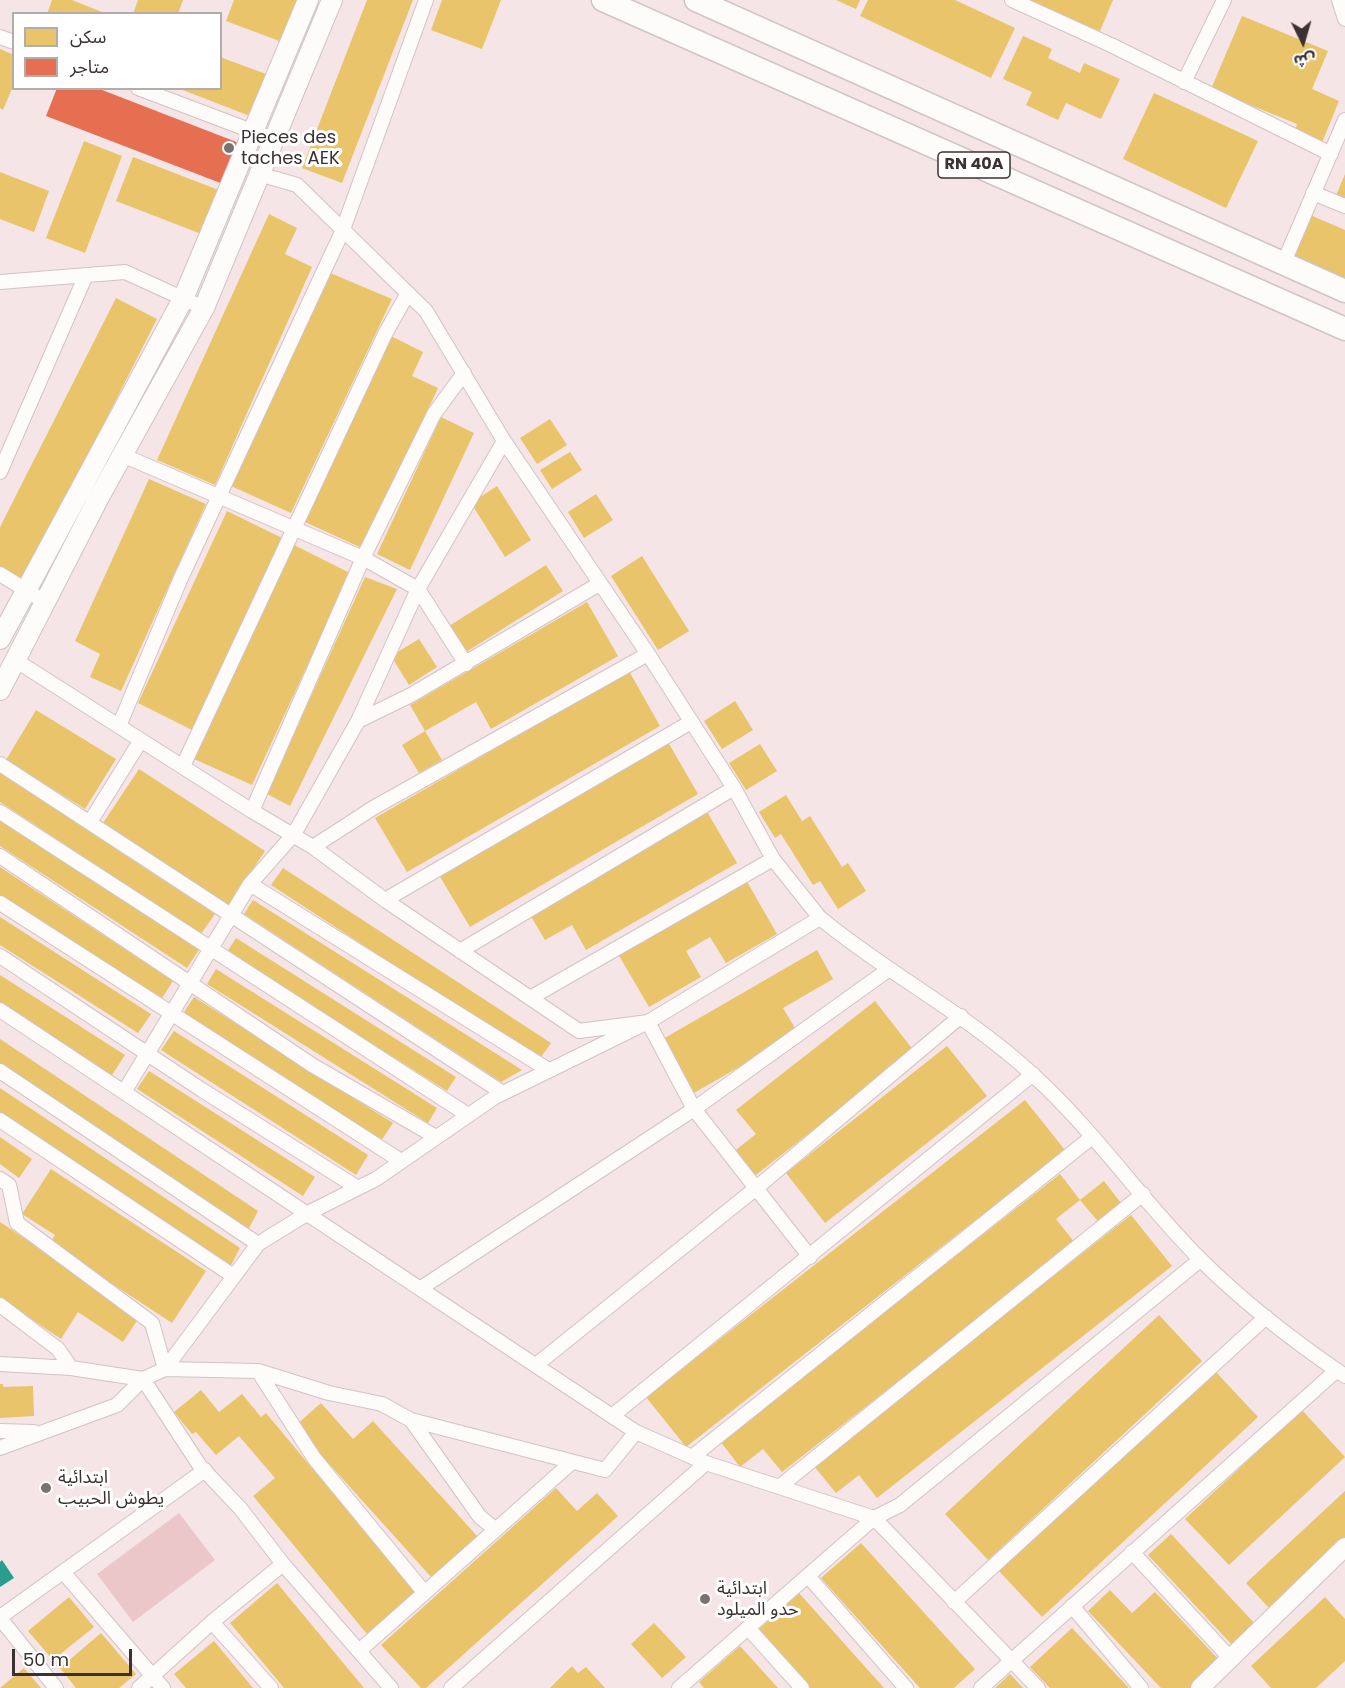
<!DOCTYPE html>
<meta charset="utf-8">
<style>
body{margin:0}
#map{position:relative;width:1345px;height:1688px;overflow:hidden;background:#f5e5e6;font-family:Poppins,"Noto Sans Arabic",sans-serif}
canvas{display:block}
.legend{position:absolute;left:12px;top:12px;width:210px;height:78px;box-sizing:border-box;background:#fff;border:2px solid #b1adad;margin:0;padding:8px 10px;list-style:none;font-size:18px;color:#3c3132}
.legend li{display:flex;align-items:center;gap:12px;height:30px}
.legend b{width:30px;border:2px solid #b1adad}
.north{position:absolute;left:1273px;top:12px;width:60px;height:60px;-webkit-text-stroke:4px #fff;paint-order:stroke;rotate:175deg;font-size:16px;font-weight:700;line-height:24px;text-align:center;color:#3c3132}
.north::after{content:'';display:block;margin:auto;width:21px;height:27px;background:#3c3132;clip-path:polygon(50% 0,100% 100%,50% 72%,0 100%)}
.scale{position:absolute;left:12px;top:1649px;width:120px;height:27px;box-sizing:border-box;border:3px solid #3c3132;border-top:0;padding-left:8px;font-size:18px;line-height:21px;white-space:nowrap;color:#3c3132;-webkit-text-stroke:4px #fff;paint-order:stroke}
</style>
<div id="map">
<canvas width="1345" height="1688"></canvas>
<ul class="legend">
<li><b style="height:16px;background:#e9c46a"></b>سكن</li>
<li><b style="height:16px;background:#e76f51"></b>متاجر</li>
</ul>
<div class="north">ش</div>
<div class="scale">50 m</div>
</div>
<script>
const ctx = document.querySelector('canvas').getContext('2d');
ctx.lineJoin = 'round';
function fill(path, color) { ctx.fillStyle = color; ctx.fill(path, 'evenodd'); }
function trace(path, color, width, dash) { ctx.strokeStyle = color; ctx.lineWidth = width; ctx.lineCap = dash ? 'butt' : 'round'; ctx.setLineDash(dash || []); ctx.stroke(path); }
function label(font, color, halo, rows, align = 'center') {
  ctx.font = font + ' Poppins,"Noto Sans Arabic",sans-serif'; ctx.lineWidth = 6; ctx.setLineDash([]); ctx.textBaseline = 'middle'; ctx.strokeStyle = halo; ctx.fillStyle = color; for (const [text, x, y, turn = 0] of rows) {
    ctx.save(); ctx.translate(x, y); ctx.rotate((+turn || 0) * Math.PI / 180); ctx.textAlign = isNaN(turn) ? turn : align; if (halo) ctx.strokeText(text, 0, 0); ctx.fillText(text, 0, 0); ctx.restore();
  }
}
const green = new Path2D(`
 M179,1513L215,1560L133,1622L97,1574Z`);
const homes = new Path2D(`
 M52,0H72L107,14H47Z
 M138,0H183L178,14H133Z
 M234,0H298L282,42L226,21Z
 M367,0H413L342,183L302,168Z
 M442,0H501L482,49L431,30Z
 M836,0H860L856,9Z
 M868,0H955L1015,28L991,78L860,16Z
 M1023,0H1113L1100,31Z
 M1242,16L1328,51L1312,89L1339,101L1321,145L1294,134L1297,124L1211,89Z
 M1023,36L1052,49L1048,58L1080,73L1084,63L1120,79L1101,119L1066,103L1058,120L1026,105L1032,92L1003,79Z
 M0,49L14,55V84L3,110L0,108Z
 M220,57L266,74L250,116L180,89L220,88Z
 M1154,93L1258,141L1226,208L1123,159Z
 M84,141L122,156L85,253L46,238Z
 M133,157L221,191L204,235L116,201Z
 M0,172L49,191L34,232L0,219Z
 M1345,174V202L1335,198Z
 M269,214L297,228L285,254L312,267L215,485L157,460Z
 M1308,214L1345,230V279L1290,257Z
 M330,273L392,299L291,513L231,486Z
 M116,298L157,319L24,581L0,569V527Z
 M391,336L423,352L412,376L438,388L364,549L305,522Z
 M441,417L474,433L410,570L377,554Z
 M550,419L567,445L537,464L520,438Z
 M570,452L582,470L552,489L540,470Z
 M149,479L206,504L121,691L90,677L100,654L75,641Z
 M497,486L531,540L505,557L471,503Z
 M596,494L613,520L584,538L568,512Z
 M227,511L282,538L192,730L138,703Z
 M294,545L350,573L252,785L192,758Z
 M642,556L689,631L658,650L611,576Z
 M546,565L563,591L466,652L449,626Z
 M365,577L397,589L290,806L267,794Z
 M587,602L618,656L491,729L476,702L425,731L410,705Z
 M419,639L437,667L409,685L391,656Z
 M629,671L660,726L407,872L375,818Z
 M735,701L753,730L722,749L704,721Z
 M36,710L116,759L85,809L6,760Z
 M425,731L442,760L419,773L402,745Z
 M668,742L698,794L470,927L439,875Z
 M760,744L777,771L746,790L729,763Z
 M139,769L265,851L229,905L103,823Z
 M0,773L215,914L201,934L0,802Z
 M786,795L802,821L810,816L842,867L848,863L866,891L838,909L820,881L813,885L781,834L775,838L759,812Z
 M706,810L737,863L586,950L572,925L545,940L529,913Z
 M0,817L200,948L187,968L0,846Z
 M0,867L173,981L160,1001L0,896Z
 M283,868L551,1043L539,1060L271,885Z
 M746,880L777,934L726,963L710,937L686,951L701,977L649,1007L618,954Z
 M253,900L522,1070L501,1082L244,914Z
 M0,917L151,1014L138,1033L0,945Z
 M236,938L456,1077L447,1091L227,952Z
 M817,950L833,979L783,1008L798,1033L694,1093L663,1039Z
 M216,969L437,1108L428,1123L207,984Z
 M0,975L125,1055L112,1075L0,1003Z
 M194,997L393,1123L381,1141L182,1015Z
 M875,1001L914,1051L752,1178L732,1153L756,1134L736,1110Z
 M174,1031L368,1155L356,1175L161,1050Z
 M0,1039L258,1211L248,1230L0,1064Z
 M947,1046L987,1096L825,1223L786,1173Z
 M149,1071L315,1177L303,1196L137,1089Z
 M0,1088L240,1248L230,1267L0,1114Z
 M1025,1100L1065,1150L686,1447L646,1397Z
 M0,1137L32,1159L19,1178L0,1164Z
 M51,1169L206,1271L172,1323L50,1243L55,1235L22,1214Z
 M1060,1174L1080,1200L1104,1181L1124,1207L1101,1225L1080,1200L1056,1219L1075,1243L782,1472L763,1449L740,1467L720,1441Z
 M1131,1215L1172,1266L877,1498L859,1475L836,1493L813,1465Z
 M0,1222L140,1316L123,1342L78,1312L61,1339L0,1298Z
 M1159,1315L1202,1361L988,1560L945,1514Z
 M1215,1371L1258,1417L1042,1617L999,1571Z
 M0,1384H3V1387L33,1386L34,1416L0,1418Z
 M201,1390L219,1412L242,1394L261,1417L266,1413L416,1593L367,1634L253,1496L275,1478L239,1436L216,1455L196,1432L192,1434L174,1412Z
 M321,1403L353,1439L373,1421L478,1537L432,1578L295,1426Z
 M1302,1410L1345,1457L1229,1565L1185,1519Z
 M556,1488L577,1511L597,1493L618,1516L426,1688H421L381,1645Z
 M1345,1491V1537L1269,1608L1246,1583Z
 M1171,1534L1258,1627L1235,1648L1148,1555Z
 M861,1543L975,1669L954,1688H920L821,1578Z
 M277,1583L364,1688H284L230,1623Z
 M1110,1590L1132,1613L1155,1592L1222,1663L1195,1688H1161L1088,1611Z
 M799,1593L884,1688H807L756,1632Z
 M69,1597L94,1627L53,1660L28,1631Z
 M1325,1597L1345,1619V1661L1316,1688H1271L1251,1666Z
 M654,1623L686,1657L662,1678L631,1644Z
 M1072,1628L1129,1688H1050L1030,1667Z
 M101,1633L136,1674L119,1688H76L60,1668Z
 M214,1641L253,1688H186L174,1674Z
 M740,1646L778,1688H704L699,1682Z
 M572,1666L578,1673L586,1667L605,1688H550Z
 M24,1668L41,1688H0Z
 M1010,1674L1023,1688H995Z`);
const shops = new Path2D(`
 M57,88H97L239,143L223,184L46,116Z`);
const schools = new Path2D(`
 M2,1560L14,1578L0,1587V1562Z`);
const minor = new Path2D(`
 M1012,0L1111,45L1331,154
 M1339,0L1345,19
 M0,37L14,42
 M1184,82L1224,0
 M138,88L273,139
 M1313,193L1345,206
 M1284,262L1345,120
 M0,282L125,272L204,308
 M122,455L363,558L418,589L466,664
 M0,472L86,275
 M0,574L45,602
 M15,660L252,811L313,847L385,900L579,1031L648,1022L694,1109L810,1257
 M358,721L411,695L599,584
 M119,726L180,580L342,232L426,0
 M0,764L503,1093
 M183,766L385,334L408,293
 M252,811L363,558L434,414L464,373
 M0,812L468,1115
 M90,822L141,740
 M313,847L373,808L648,654
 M0,856L312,1065L436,1137
 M250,884L547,1069
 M385,900L691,722
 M0,903L401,1161
 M820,918C888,974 967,1014 1032,1074C1094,1130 1141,1200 1200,1259C1243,1302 1295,1342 1345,1376
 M460,951L734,788
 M0,956L202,1090L358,1188
 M530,998L773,859
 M0,1010L636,1432L706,1463L874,1518L1038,1688
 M0,1071L258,1244
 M124,1092L250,884L294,834L358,721L418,589L504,441
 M0,1120L232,1275
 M0,1179L9,1185L17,1223L152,1323L165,1369L258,1244L308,1213L376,1179L495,1097L648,1022L820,918L773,859L734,788L648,654L504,441L426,311L297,185L259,174
 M421,1288L694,1109L888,970
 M0,1305L58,1349L71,1368
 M0,1364L71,1368L143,1379L165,1369L258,1371L329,1393L382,1404L411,1420L605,1470L636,1432
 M536,1365L755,1189L961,1016
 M258,1371L314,1458L424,1592
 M612,1416L1033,1074
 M411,1420L480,1517L495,1529
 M0,1431L34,1432
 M0,1448L117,1405L143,1379L200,1466L240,1508L283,1564
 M692,1457L1092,1137
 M779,1487L1143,1194
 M1132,1552L1231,1659
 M63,1572L163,1688
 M808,1576L906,1688
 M954,1602L1266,1317
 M1072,1606L1141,1688
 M0,1617L205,1470
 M0,1618L56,1688
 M212,1622L271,1688
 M748,1628L802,1688
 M359,1651L572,1462
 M139,1688L212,1622L283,1564L391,1688
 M451,1688L706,1463
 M679,1688L874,1518L900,1505L1200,1260
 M981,1688L1337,1370`);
const tertiary = new Path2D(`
 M1200,1688L1345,1547`);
const secondary = new Path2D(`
 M0,639L183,299L308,0
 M0,690L98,499L204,308L332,0`);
const primary = new Path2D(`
 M603,0L1345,329
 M696,0L1345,291`);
const markers = [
 [229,148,6,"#7d7071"],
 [46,1488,6,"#7d7071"],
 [705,1599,6,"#7d7071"]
];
const shields = [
 [974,165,72]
];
const shieldNames = [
 ["RN 40A",974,165]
];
const poiNames = [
 ["Pieces des",241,138],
 ["taches AEK",241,159],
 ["ابتدائية",58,1478],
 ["يطوش الحبيب",58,1499],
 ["ابتدائية",717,1589],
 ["حدو الميلود",717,1610]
];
fill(green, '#ecc7c9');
fill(homes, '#e9c46a');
fill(shops, '#e76f51');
fill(schools, '#2a9d8f');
trace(minor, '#d0c4c4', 16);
trace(tertiary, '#d0c4c4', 20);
trace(secondary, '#d0c4c4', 22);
trace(primary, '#d0c4c4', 25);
trace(minor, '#fefbfb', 14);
trace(tertiary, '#fefbfb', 18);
trace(secondary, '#fefbfb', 20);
trace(primary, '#fefbfb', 22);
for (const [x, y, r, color] of markers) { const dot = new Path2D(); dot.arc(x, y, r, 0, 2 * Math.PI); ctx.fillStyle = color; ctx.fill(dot); trace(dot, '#fff', 2); }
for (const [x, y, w] of shields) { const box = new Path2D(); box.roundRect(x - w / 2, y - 13, w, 26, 4.5); ctx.fillStyle = '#fff'; ctx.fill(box); trace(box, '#3c3132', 1.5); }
label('bold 16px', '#3c3132', null, shieldNames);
label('18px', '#3c3132', '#fff', poiNames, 'left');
</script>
